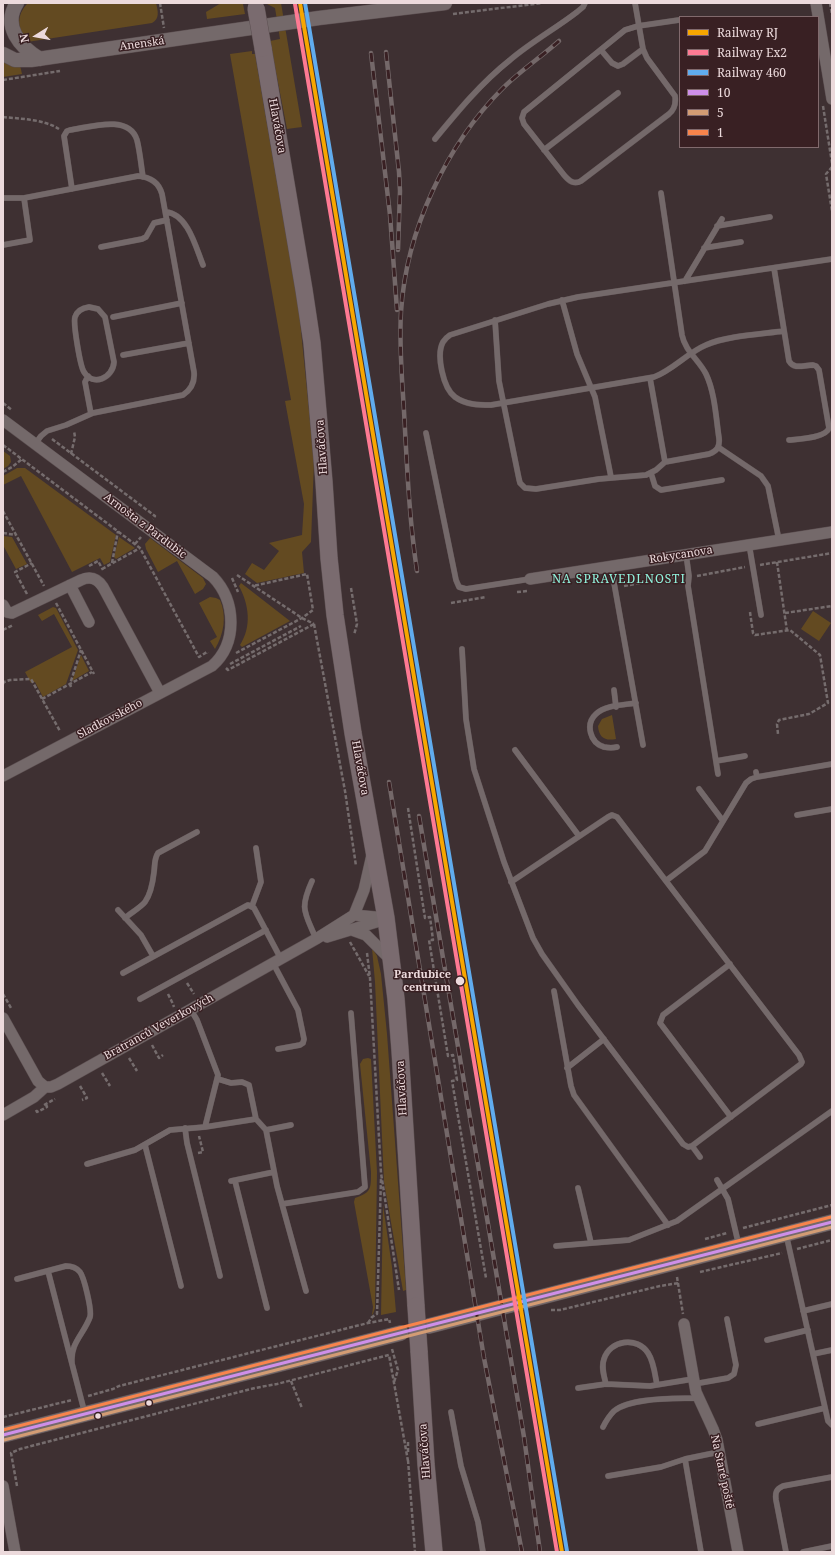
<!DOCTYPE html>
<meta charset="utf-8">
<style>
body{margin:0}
#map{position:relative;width:835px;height:1555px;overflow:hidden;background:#3e3032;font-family:"Noto Serif",serif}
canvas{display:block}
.frame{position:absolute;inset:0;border:4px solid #ecdadc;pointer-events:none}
.legend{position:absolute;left:679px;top:16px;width:140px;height:132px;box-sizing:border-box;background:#392023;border:1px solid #816a6d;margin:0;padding:5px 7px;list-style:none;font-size:12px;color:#ecdadc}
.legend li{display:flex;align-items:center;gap:8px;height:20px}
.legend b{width:20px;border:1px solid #816a6d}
.north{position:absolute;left:16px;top:16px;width:40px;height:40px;-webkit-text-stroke:3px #392023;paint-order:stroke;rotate:259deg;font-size:11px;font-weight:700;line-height:16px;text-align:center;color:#ecdadc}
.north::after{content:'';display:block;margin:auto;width:14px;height:18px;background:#ecdadc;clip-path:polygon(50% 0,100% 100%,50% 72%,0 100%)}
</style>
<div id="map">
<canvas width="835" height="1555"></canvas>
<div class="frame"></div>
<ul class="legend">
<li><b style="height:5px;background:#f7a600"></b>Railway RJ</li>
<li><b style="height:5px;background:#fe7a93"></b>Railway Ex2</li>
<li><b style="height:5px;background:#60acee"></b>Railway 460</li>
<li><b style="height:5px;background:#ce8fe9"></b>10</li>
<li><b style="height:5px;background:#d39c74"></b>5</li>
<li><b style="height:5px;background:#f8844c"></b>1</li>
</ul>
<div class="north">N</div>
</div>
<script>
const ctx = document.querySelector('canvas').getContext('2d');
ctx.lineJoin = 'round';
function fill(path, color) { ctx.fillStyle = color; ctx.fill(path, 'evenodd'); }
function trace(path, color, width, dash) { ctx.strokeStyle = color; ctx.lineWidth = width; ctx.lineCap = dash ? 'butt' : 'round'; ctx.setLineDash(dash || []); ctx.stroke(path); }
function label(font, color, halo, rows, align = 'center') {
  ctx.font = font + ' "Noto Serif",serif'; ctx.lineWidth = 3; ctx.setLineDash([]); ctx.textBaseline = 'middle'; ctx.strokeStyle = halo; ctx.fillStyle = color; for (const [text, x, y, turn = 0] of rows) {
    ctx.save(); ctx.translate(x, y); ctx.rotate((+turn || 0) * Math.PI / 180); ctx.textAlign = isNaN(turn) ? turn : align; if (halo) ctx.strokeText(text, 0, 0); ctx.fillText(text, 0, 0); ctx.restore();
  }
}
const green = new Path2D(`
 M28,3H156C158,11 160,19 152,23L27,42C17,29 16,15 28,3Z
 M221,3H246L243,4L245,14L207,19L206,12Z
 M265,3H281L302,127L287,129L270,41L280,39L275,8Z
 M252,51V54H255L299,311L314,461L311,542L302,552L304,573L257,583L245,574L252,563L264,570L279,551L269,543L302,535L304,504L285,401L291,400L230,54Z
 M3,61L20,65L22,74L3,77Z
 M3,451L10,456L11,462L8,466L3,469Z
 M17,468H25L116,535L110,562L104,565L100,558L72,572L21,476L3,485V476Z
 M3,536L12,537L27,564L16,569L3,545Z
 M119,537L135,548L116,559L114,557Z
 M150,538L203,578L206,584L203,589L195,594L177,561L158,572L146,549L145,544Z
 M241,583L290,621L242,647L240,645C252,626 249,605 239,586Z
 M210,597L216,598L220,600C227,616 224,634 215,649L210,641L217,637L199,603Z
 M53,607L56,608L78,650L66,684L43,697L35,682L31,683L25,672L72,647L54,614L42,621L38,615Z
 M813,611L831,623L819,641L801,629Z
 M81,655L89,671L72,681Z
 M612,715L616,739C605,741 599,738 598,726L602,719Z
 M372,948L377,956L381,974L387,1034L406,1290L403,1291L384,1182L375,982Z
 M368,1058L371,1059L377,1172L375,1308L373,1314L372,1315L373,1307L354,1202L355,1198C371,1192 371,1190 371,1172L360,1064L363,1059Z
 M383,1205L392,1267L396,1312L381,1315Z`);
const path = new Path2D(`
 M160,3L164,28
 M830,3L832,15
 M453,14L542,3
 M3,80L60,71
 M823,106L832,163
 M3,117C21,119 43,119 59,129
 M832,167L826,174L832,211
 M3,403L12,410
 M52,439L155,516L153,519
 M3,445L140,548L199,657L207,652L208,653
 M71,454L75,437L74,431
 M3,472L12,467L22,459
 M3,511L44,586
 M3,533L16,535
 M135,544L141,537
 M777,562L787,631
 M112,563L118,531
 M760,565L832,553
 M89,566L98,561L103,570
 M102,569L140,548
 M237,575L302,618L314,624
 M697,576L745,567
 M232,578L238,592
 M624,586L680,576
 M351,588L357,624L354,635
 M517,592L528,591
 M27,594L15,572L32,563
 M56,603L94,674
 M451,603L486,597
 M750,612L753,633L755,635L790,630L820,655L828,703L809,714L779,720L777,724L778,734
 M785,613L832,606
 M314,624L345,791L356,866
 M3,630L13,625
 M236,653L302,618L313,610L307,574L253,586
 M230,664L301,626
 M226,668L228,670L314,624
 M3,684L4,682L10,680L31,679L60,731
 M71,687L70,684L81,650
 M42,699L92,672
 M408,808L425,918L430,917L433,940H429L448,1056L453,1055L457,1080L452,1081L486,1278
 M350,942L369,976
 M367,953L370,978L381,1173L399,1290
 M187,983L194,994
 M3,994L11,1008
 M168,994L173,1004L174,1007
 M152,1045L159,1058L163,1055
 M129,1058L137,1071
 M102,1073L110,1086
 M80,1086L87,1098L82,1100
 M44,1105L55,1099
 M36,1110L37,1112L47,1107L46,1104
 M198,1153L203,1152L199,1136
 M743,1228L832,1205
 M705,1239L727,1233
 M797,1249L832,1240
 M700,1272L782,1253
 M677,1277L683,1314
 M551,1310H560L660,1286L679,1283
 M368,1323L372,1317L377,1314L381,1179
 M392,1349L398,1370L394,1382
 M291,1381L302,1408
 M88,1396L113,1389L119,1386L368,1323L389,1319L390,1323
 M3,1417L72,1400
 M408,1442V1453
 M408,1460L415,1552
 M17,1486L11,1453L20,1449L255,1388L277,1384L389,1355L408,1461`);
const service = new Path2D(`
 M643,49L647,58L675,96C676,103 675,109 669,114L581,181C574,185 569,181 564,175L524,124L522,118L524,112L625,30L638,26L679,20
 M601,50L612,63L618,66L623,64L643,49L635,3
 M435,139C458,111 481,83 510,60C531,42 555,29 577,12L583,7L585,3
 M544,150L618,93
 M72,189L64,136L67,131L70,130C90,127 129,114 137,140C140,152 141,165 143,177
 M3,198H24L138,176C150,177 159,183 162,194L194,372C195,382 192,389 183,395L93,413L66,425L47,431L41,436L35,444
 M166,212C188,214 196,248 203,265
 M717,226L770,217
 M3,245L30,240L24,198
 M101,247L142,239L146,237L154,223L167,220
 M704,248L741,242
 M774,268L789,361C794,370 804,365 813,365L816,366L819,370L829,428C826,438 799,439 789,440
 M685,281L722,219
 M562,300L577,354L595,397L611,477
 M89,307L98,309L105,317L114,362C113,378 93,387 84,372C80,366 73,323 75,317C77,311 82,308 89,307Z
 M113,317L182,303
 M495,320L499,381L519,479L520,483L525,488L536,489L599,479L646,475L656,470L665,462L709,454C717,451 720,447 719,438C716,418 715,393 706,374C699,360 685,351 682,335L661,193
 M784,331C762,334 725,336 706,345C687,353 673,370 654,377L491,405C479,405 466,405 455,397C443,388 436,355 443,342C445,339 447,337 450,335L548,304L578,297L832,259
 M123,355L189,343
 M88,376L85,382L91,414
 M650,378L665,462
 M426,433L456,580L459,587L466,589L530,579
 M718,447L761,476L768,486L779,540
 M651,473L655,486L661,490L722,480
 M749,544L761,615
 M686,554L689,576L688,586L718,774
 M611,566L643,745
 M462,649L466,719L474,769L504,862L533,938L542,954L578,1005L683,1144L688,1147L692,1146L801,1064L802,1062L799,1055L617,817L612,815L608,817L511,882
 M614,690L616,707
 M617,747C613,748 609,748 604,747C590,743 585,724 596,714C605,705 624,705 636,703
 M515,750L579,836
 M716,761L745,756
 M756,772L757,777L832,764
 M699,789L723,821
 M797,815L832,809
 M667,880L705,851L746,783L751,779L757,777
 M312,881C299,910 305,912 316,939
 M252,906L261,882L256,848
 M118,910L141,935L153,956
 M125,918C131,913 141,907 145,902C150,895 153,881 154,872C155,865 154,859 158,853L197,832
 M273,963L298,1010L304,1039L303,1043L300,1045L278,1049
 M730,964L663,1015L660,1023L731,1117
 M123,973L248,905L254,908L281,959
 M554,991L571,1086L574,1095L668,1225
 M140,999L266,930
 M567,1068L604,1039
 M256,1119L266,1130L277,1186L306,1291
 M205,1127L256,1119L249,1085L242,1082L231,1083L218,1079
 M185,1128L187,1143L220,1276
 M266,1130L291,1125
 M145,1145L181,1286
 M692,1146L700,1157
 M87,1164L135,1150L170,1130L205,1127L218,1075L197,1020L191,1010
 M717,1180L728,1199L739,1246
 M231,1181L274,1172
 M235,1181L267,1308
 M578,1188L591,1243
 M282,1204L358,1192L365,1187L351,1013
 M786,1234L828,1421L832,1425
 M556,1246L629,1240L677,1221L832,1111
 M48,1271L85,1414
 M17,1279L66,1266C71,1266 76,1267 80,1272C84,1277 92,1310 90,1317C84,1334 70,1343 72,1363
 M803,1311L832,1304
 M767,1340L808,1330
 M813,1354L832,1350
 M606,1384C604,1376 601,1367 604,1359C610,1340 637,1336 648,1353C654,1362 655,1375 657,1385
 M694,1384L728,1378L734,1374L736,1365L727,1319
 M578,1388L606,1384L650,1386L693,1379
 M451,1412L461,1466L478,1522L483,1552
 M758,1424L825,1408
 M603,1427C606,1421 609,1416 614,1411C631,1397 676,1399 698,1398
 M685,1459L701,1552
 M608,1476L661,1467L685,1459L719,1452
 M786,1552L776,1500C775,1493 776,1489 783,1486L832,1477
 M803,1552L832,1546`);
const minor = new Path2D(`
 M816,3L832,99
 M3,420L213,577C236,601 238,643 212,666L3,776
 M530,579L832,532
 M70,585L89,622
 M3,605L7,612L12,613L81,580C90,576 97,578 103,587L160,693
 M354,915L364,890L372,855
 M352,930L366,935L390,959
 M327,937L383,920
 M3,1018L38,1081L45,1087
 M45,1087H51L58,1084L316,939L354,915L386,918
 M3,1115L34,1097L45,1087
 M684,1324L696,1392L713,1429L717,1440L738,1552
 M3,1486L15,1552`);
const tertiary = new Path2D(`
 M17,3C2,26 20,47 40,59
 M3,54L15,60H31L319,18L445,3`);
const secondary = new Path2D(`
 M429,1326L832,1222
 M3,1435L401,1333`);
const primary = new Path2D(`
 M263,48L304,290L312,343L324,482L329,558L335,615L353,733L386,918L396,999L400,1050L416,1306
 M419,1351L426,1464L434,1552`);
const rail = new Path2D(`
 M386,52L399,172L400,191L398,250
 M371,53L390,215L397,310
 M417,571C409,518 407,465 404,411C402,378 399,345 401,312C406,231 446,145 503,88C520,71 541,57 559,41
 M389,782L484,1358L522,1552
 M419,816L524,1437L540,1552`);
const primaryBridge = new Path2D(`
 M256,8L263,48
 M416,1306L419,1351`);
const bus1 = new Path2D(`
 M3,1435L832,1222`);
const bus2 = new Path2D(`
 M4,1440L832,1227`);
const bus3 = new Path2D(`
 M3,1430L831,1217`);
const rail1 = new Path2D(`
 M300,3L562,1552`);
const rail2 = new Path2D(`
 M295,4L557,1552`);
const rail3 = new Path2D(`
 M305,3L567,1551`);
const markers = [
 [460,981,5,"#ecdadc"],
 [149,1403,3.5,"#ecdadc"],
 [98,1416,3.5,"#ecdadc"]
];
const streetNames = [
 ["Anenská",142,44,-8],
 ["Hlaváčova",277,126,80],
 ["Hlaváčova",322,447,-94],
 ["Arnošta z Pardubic",145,526,37],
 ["Rokycanova",681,555,-9],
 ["Sladkovského",110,719,-28],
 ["Hlaváčova",360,768,80],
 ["Bratranců Veverkových",159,1027,-29],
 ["Hlaváčova",402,1088,-93],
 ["Hlaváčova",425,1451,-94],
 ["Na Staré poště",722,1472,78]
];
const stopNames = [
 ["Pardubice",451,975],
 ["centrum",451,988]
];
const neighbourhoodNames = [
 ["NA SPRAVEDLNOSTI",619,580]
];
fill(green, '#634a21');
trace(service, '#5c4f51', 6);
trace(minor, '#5c4f51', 12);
trace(tertiary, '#5c4f51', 15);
trace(secondary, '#5c4f51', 16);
trace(primary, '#5c4f51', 18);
trace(path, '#756c6d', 2.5, [4, 2]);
trace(service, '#74696a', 5.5);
trace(minor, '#74696a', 11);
trace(tertiary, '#74696a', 14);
trace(secondary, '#74696a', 15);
trace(primary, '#7a6b6f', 17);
trace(rail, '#746869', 4.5);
trace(rail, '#392023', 3, [9]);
trace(primaryBridge, '#5c4f51', 18, []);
trace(primaryBridge, '#7a6b6f', 17);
trace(bus1, '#ce8fe9', 3);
trace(bus2, '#d39c74', 3);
trace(bus3, '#f8844c', 3);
trace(rail1, '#f7a600', 4);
trace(rail2, '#fe7a93', 4);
trace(rail3, '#60acee', 4);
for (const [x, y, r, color] of markers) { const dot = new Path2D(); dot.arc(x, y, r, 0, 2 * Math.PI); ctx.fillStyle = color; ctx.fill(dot); trace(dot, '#392023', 1.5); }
label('11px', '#ecdadc', '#392023', streetNames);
label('bold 11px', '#ecdadc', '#392023', stopNames, 'right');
ctx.letterSpacing = '1px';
label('12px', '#91f4de', '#392023', neighbourhoodNames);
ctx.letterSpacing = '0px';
</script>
